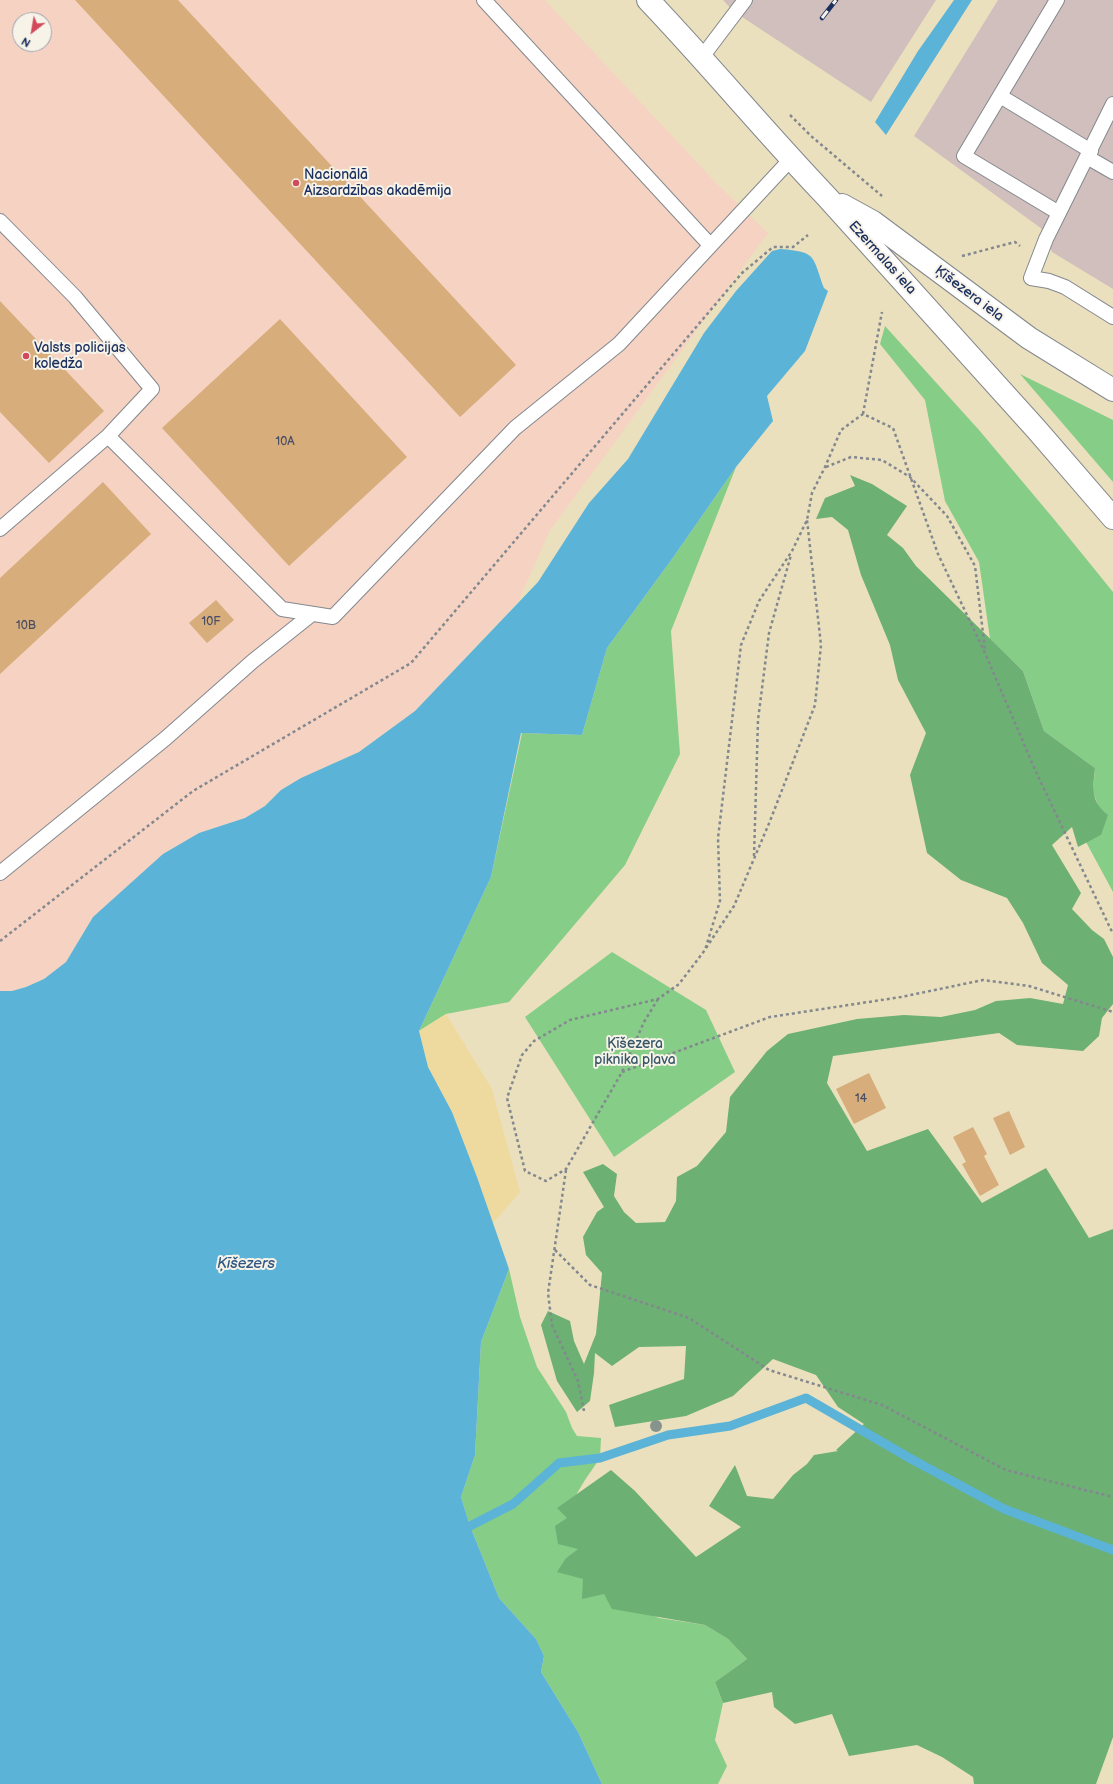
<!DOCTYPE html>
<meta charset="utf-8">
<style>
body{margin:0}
#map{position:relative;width:1113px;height:1784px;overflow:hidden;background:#ebe0bd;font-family:"Balsamiq Sans",sans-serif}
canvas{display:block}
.north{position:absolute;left:12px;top:12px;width:40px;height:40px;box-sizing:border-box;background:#f7f3e8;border:1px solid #9fa5b1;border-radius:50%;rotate:211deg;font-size:11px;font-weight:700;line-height:16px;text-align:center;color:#1b2f5e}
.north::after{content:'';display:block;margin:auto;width:14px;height:18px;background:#d1495b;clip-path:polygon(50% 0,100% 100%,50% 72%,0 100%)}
</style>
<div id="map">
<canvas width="1113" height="1784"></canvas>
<div class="north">N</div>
</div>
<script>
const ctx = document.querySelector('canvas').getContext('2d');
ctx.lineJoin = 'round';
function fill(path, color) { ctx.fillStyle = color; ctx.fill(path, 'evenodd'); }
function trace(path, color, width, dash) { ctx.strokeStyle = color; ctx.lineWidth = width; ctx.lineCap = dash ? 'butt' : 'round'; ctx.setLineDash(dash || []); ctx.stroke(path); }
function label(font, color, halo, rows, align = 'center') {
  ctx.font = font + ' "Balsamiq Sans",sans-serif'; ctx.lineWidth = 4; ctx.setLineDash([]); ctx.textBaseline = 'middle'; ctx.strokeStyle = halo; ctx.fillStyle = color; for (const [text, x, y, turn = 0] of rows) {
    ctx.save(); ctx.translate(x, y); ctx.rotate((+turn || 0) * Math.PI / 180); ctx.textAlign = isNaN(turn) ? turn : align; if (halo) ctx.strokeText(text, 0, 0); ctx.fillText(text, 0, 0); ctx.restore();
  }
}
const built = new Path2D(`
 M0,0H545L716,183L768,233L549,532L518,602L415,711L359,752L301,778L281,790L265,806L245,818L199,833L93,917L66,962L44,979L26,987L12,991H0ZM20,20H44V44H20Z`);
const industrial = new Path2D(`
 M723,0H936L871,102L733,11Z
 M998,0H1113V289L1052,252L1042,229L914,136Z`);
const green = new Path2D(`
 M885,326L979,430L1053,518L1113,592V892L1086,842L1101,835L1099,808L1093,792L1095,768L1044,731L1023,671L990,639L979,562L945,501L925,400L880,344Z
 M1020,374L1113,420V482Z
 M736,467L671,631L680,754L625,865L509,1002L446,1014L419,1031L491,877L522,733L582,735L607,648L672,559Z
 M612,952L706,1010L735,1072L614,1157L525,1017Z
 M509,1269L520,1317L537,1367L566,1412L572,1428L577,1436L601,1438L600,1458L585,1480L576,1495L558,1508L568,1518L579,1549L566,1558L583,1579L604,1594L659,1618L705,1625L728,1639L747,1659L715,1682L723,1703L715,1740L727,1766L718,1784H602L578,1732L541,1672L544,1656L536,1639L499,1598L470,1526L461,1497L475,1455L481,1342Z`);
const forest = new Path2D(`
 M850,475L872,484L907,506L887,535L903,548L916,566L1023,671L1044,731L1095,768C1093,788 1090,801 1108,815L1101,835L1078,847L1072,827L1052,845L1081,893L1072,909L1092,930L1104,939L1113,957V1004L1102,1018L1099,1036L1083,1051L1017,1045L999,1033L833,1056L827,1083L867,1151L928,1129L982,1203L1046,1168L1089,1238L1113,1229V1737L1096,1784H974L973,1777L942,1757L917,1745L849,1756L832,1714L795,1724L774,1707L772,1692L723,1703L715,1682L747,1659L728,1639L705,1625L612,1609L604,1594L582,1599L583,1579L557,1572L566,1558L578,1549L558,1544L555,1526L567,1518L557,1508L611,1470L635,1491L696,1557L741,1527L709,1506L735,1465L747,1496L773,1499L793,1475L807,1464L814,1455L838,1451L836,1450L864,1424L838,1407L816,1375L773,1359L733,1396L686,1416L615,1427L609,1405L684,1379L686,1346L639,1347L612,1366L595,1353L594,1373L590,1401L577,1412L557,1381L541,1325L548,1311L570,1321L574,1341L584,1364L596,1334L602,1273L586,1255L583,1237L597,1212L604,1207L583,1172L603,1164L617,1174L614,1196L624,1212L636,1223L665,1222L676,1201L677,1177L697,1166L726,1132L730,1097L767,1051L788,1034L857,1019L904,1015L941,1017L975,1010L996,1001L1030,998L1063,1004L1068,985L1042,963L1023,923L1007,898L961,880L927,853L910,775L926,733L898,680L890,645L861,575L848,530L832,517L816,519L825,498L855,486Z`);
const sand = new Path2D(`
 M446,1014L492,1089L520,1192L493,1223L477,1177L452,1112L428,1067L419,1031Z`);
const water = new Path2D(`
 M954,0H972L886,135L875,122L918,51Z
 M780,249C817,252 812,255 824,288L828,291L805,351L767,396L773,421L736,467L672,559L607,648L582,735L521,733L491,877L419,1031L428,1067L452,1112L477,1177L509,1269L481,1342L475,1455L461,1497L470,1526L499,1598L536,1639L544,1656L541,1672L578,1732L602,1784H0V991H12L26,987L44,979L66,962L93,917L163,854L199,833L245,818L265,806L281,790L301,778L359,752L415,711L538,582L589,503L628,459L704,333L736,291L772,251Z`);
const stream = new Path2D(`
 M470,1526L513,1504L559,1463L600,1458L668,1435L730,1426L806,1398L913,1460L1004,1509L1113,1550`);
const building = new Path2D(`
 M75,0H178L516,365L460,417Z
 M0,301L104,411L49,463L0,412Z
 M280,319L407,457L289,566L162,428Z
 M103,482L151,534L0,674V578Z
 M216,600L234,620L207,643L189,623Z
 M869,1073L886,1108L854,1124L836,1089Z
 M1009,1111L1025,1147L1010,1155L993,1118Z
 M973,1127L987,1154L984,1156L999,1185L980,1196L962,1164L966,1162L953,1137Z`);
const path = new Path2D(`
 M790,115L811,136L882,196
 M962,256L1015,242L1020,246
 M863,414L882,312
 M826,467L851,457L882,460L910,477L947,516L975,566L985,650
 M754,856L758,720L769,633L791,555
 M0,941L193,791L411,663L742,273L773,247H793L808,235
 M706,948L734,906L770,821L815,705L821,645L807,520
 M658,999L644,1022L622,1072L566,1169L546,1181L525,1171L507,1098L522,1055L534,1041L570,1020L658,999L679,984L705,950L720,901L718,838L741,645L759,601L792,551L807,520L812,493L825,467L841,430L863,414L893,428L938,554L985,653L1036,772L1113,934
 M622,1072L770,1017L901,997L983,980L1029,986L1113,1012
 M566,1170L548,1293L552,1325L578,1381L584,1411
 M555,1250L590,1285L689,1318L769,1370L882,1405L1006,1470L1113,1497`);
const service = new Path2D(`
 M484,0L710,245
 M1057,0L964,156L1059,213
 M702,57L745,0
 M1000,96L1091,151
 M1113,104L1046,239L1031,278L1049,281L1065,287L1113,317
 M1087,157L1113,172
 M0,221L75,297L152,389L108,436L282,609L333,617L515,428L619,344L791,159
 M0,529L108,436
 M0,873L166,738L253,661L312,614`);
const tertiary = new Path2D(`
 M648,0C709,64 765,132 826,196L1037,430L1113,518
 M842,205L873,222L1029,338L1113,390`);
const rail = new Path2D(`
 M822,18L836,0`);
const trees = [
 [656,1426]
];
const markers = [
 [296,183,4,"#d1495b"],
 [26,356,4,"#d1495b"]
];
const numberNames = [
 ["10A",285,442],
 ["10F",211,622],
 ["10B",26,626],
 ["14",861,1099]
];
const poiNames = [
 ["Nacionālā",304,175],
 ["Aizsardzības akadēmija",304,191],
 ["Valsts policijas",34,348],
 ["koledža",34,364]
];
const streetNames = [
 ["Ezermalas iela",882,258,48],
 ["Ķīšezera iela",969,294,37]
];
const parkNames = [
 ["Ķīšezera",635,1044],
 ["piknika pļava",635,1060]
];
const waterNames = [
 ["Ķīšezers",246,1264]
];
fill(built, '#f5d2c2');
fill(industrial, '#d1bfbd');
fill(green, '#86cd87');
fill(forest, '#6cb074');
fill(sand, '#eeda9e');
fill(water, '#5bb3d8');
trace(stream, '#5bb3d8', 9);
fill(building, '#d7ad7b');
trace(service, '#83888e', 16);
trace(tertiary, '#83888e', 24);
trace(path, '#83888e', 2.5, [3, 3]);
trace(service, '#fff', 14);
trace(tertiary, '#fff', 22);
trace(rail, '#1b2f5e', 4.5);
trace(rail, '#f7f3e8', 3, [9]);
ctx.fillStyle = '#87948e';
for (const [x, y] of trees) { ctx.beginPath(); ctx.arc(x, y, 6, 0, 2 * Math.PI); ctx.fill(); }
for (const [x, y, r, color] of markers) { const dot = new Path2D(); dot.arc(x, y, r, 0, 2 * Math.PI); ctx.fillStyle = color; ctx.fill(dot); trace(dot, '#f7f3e8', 1.5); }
label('12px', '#4a4e65', null, numberNames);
label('14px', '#1b2f5e', '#f7f3e8', poiNames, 'left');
label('14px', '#1b2f5e', '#f7f3e8', streetNames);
label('14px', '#365668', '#f7f3e8', parkNames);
label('italic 15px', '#2e5783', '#f7f3e8', waterNames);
</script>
